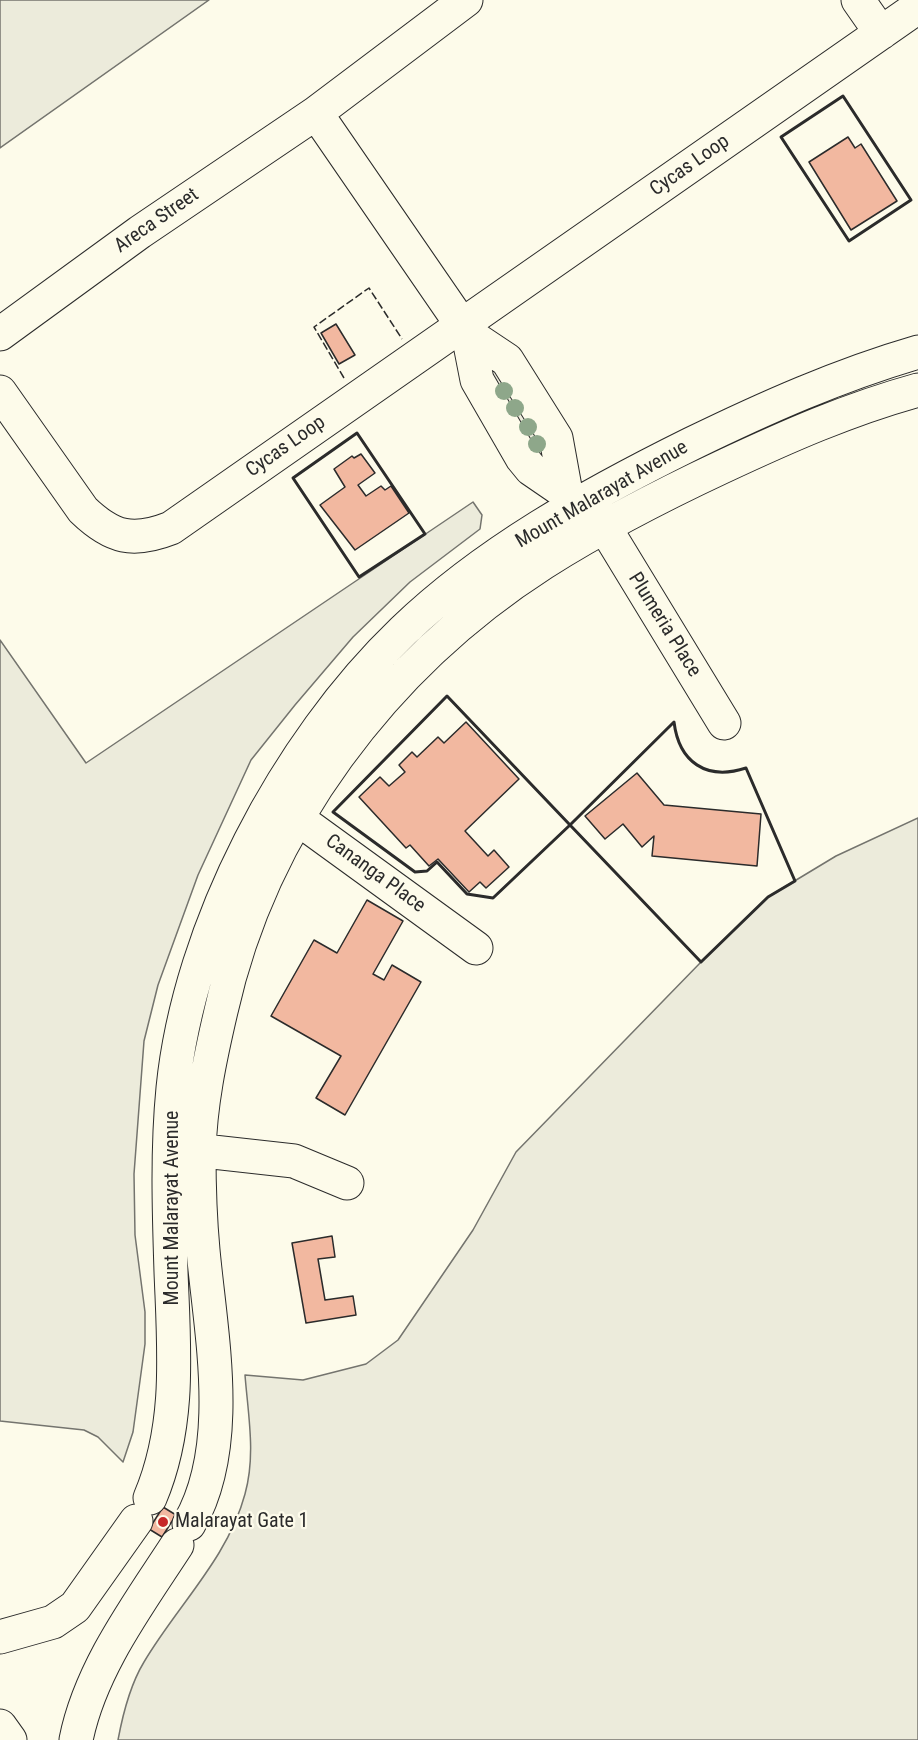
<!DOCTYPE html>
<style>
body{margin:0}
canvas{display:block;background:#fdfbea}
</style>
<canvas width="918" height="1740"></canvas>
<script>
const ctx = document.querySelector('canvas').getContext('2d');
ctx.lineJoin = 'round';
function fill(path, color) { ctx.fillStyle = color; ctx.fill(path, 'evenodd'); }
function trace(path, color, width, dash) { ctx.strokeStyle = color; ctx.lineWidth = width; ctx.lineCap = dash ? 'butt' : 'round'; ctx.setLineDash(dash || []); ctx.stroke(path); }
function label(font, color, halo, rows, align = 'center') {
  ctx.font = font + ' "Roboto Condensed",sans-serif'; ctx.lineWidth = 4.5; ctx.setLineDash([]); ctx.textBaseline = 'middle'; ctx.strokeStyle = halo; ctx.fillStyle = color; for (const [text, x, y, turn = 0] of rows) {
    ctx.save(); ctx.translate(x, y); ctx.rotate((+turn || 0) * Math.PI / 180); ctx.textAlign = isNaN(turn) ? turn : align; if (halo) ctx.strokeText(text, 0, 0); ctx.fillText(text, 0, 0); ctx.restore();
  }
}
const green = new Path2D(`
 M0,0H209L0,148Z
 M488,360L545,441V453L537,456L484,364Z
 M473,502L482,515L480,529L410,582L353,637L295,705L251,760L198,875L158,985L144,1041L134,1174L135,1235L145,1312V1344L133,1432L123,1462L98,1437L84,1430L0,1421V640L86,763Z
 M918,818V1740H118C123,1713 130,1685 144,1662C177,1606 228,1558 245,1494C256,1455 248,1414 245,1375L303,1380L366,1364L398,1340L473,1230L516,1152L701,962L768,897L836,856Z`);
const building = new Path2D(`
 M848,137L855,148L861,144L897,201L851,230L809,162Z
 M336,324L355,355L339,364L321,333Z
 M361,454L375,473L358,485L366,496L381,486L385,490L391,486L409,513L355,550L320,505L345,487L334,469L352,456L354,458Z
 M466,722L519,779L465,831L488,856L494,850L509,867L486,888L480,882L469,892L438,859L429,866L410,845L406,848L359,797L380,777L389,786L405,772L399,765L412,752L417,757L438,737L444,743Z
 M637,773L664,805L761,814L757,866L652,856L654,836L642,847L623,824L605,839L585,816Z
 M367,900L403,921L373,974L384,980L392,965L421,982L345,1115L316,1098L341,1056L271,1016L314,940L337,953Z
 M332,1236L335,1257L318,1259L325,1300L353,1296L356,1315L306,1323L292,1243Z
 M163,1507L176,1515L162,1537L149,1529Z`);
const minor = new Path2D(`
 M466,0L316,113L468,334L507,360L556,438L566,493L576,506L604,526L724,723
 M858,0L881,33
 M0,334L140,232L316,113
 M468,334L477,380L522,458L531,469L566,493
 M0,392L83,510C112,538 133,543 171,528L918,7
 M279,805L476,948
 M177,1148L294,1161L347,1183
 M150,1498C181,1425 174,1349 171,1272C169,1211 167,1149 173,1088C189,927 286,743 403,631C485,552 590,494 691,444C765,408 839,375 918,352
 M189,1524C234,1446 211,1336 203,1250C200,1218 199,1185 199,1153C200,1105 210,1058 221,1011C262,827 384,665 543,563C600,527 660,496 722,467C786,437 849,409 918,390
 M0,1637L53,1622L75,1607L136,1521
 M76,1740C90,1669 138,1605 177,1545`);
const major = new Path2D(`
 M0,1726L10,1740`);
const fence = new Path2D(`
 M344,378L314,327L369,288L402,339`);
const wall = new Path2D(`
 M843,96L911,200L849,241L781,137Z
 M357,433L425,534L359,577L293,478Z
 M447,696L570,825L493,898L467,894L437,862L427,871L415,872L333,812Z
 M674,722C679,762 706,781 746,768L795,881L768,897L701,962L570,825Z`);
const trees = [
 [504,391],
 [515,408],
 [528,427],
 [537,444]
];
const markers = [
 [163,1522,6,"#c62828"]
];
const streetNames = [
 ["Cycas Loop",690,166,-35],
 ["Areca Street",157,221,-35],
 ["Cycas Loop",286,447,-35],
 ["Mount Malarayat Avenue",602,495,-30],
 ["Plumeria Place",664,625,58],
 ["Cananga Place",375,874,36],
 ["Mount Malarayat Avenue",173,1208,-90]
];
const poiNames = [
 ["Malarayat Gate 1",175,1522]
];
fill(green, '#ecebdb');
trace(green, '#74746e', 1.5);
fill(building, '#f2b8a0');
trace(building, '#2b2b2b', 1.5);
trace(minor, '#2b2b2b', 35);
trace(major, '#2b2b2b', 35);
trace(minor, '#fdfbea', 33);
trace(major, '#fdfbea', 33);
trace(fence, '#2b2b2b', 1.5, [8, 3]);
trace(wall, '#2b2b2b', 3);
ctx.fillStyle = '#8ea78a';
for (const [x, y] of trees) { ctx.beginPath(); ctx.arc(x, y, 9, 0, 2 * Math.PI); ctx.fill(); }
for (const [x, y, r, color] of markers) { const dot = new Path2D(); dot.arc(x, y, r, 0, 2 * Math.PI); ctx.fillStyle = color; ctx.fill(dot); trace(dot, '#fdfbea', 2); }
label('20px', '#2b2b2b', '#fdfbea', streetNames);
label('20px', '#2b2b2b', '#fdfbea', poiNames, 'left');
</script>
